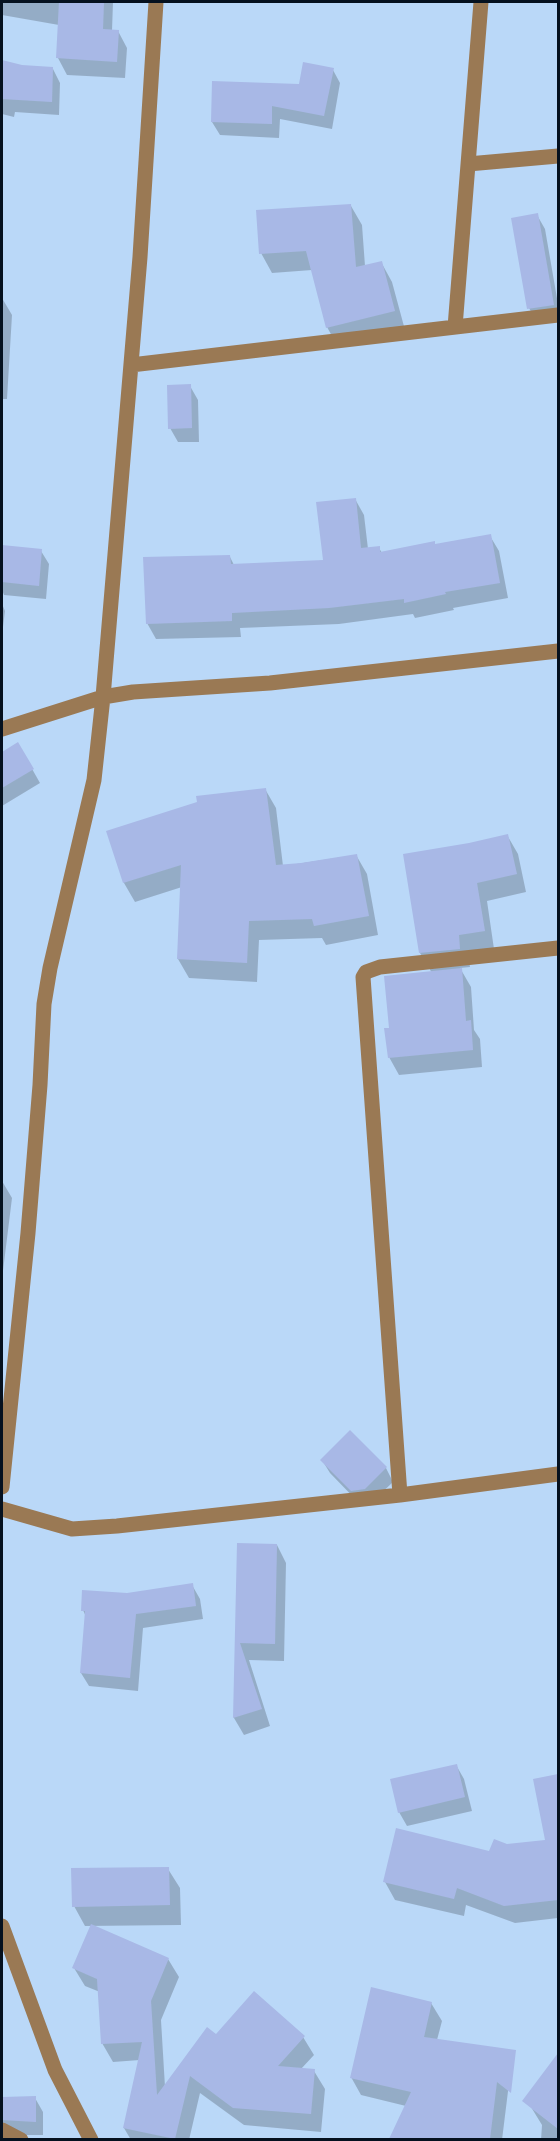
<!DOCTYPE html>
<style>
body{margin:0}
#map{position:relative;width:560px;height:2141px;overflow:hidden;background:#bad8f8;font-family:"Noto Serif",serif}
canvas{display:block}
.frame{position:absolute;inset:0;border:3px solid #05111f;pointer-events:none}
</style>
<div id="map">
<canvas width="560" height="2141"></canvas>
<div class="frame"></div>
</div>
<script>
const ctx = document.querySelector('canvas').getContext('2d');
ctx.lineJoin = 'round';
function fill(path, color) { ctx.fillStyle = color; ctx.fill(path, 'evenodd'); }
function trace(path, color, width, dash) { ctx.strokeStyle = color; ctx.lineWidth = width; ctx.lineCap = dash ? 'butt' : 'round'; ctx.setLineDash(dash || []); ctx.stroke(path); }
const shadow = new Path2D(`
 M2,2H113L112,31H118L127,48L125,78L67,75L58,58L59,25L2,15Z
 M2,62L22,67L53,69L60,83L59,115L15,112L14,117L2,114Z
 M333,70L340,83L332,129L280,119L279,138L220,135L212,122L300,86Z
 M351,206L362,225L365,266L381,262L392,282L405,330L338,347L327,327L312,270L272,273L261,253Z
 M537,215L545,229L558,304V319L537,322L529,308Z
 M2,298L12,315L7,399H2Z
 M190,386L198,400L199,442H178L170,428Z
 M355,499L364,515L368,549L379,548L382,553L490,536L499,551L508,598L453,608L454,610L415,618L413,614L339,624L240,628L241,637L156,639L147,623L230,557L234,565L325,562Z
 M2,547L41,551L49,564L46,599L4,595L2,590Z
 M2,604L5,611L2,635Z
 M18,744L40,783L2,806V754Z
 M265,789L276,808L283,866L356,855L367,874L378,935L326,945L322,938L259,940L257,982L189,978L178,959L182,887L135,902L124,883L108,832Z
 M507,835L518,854L526,892L487,901L494,949L468,953L470,967L460,968L471,987L474,1030L480,1039L482,1067L399,1075L389,1057L390,1029L432,973L420,953L469,845Z
 M2,1181L12,1198L2,1279Z
 M322,1460L386,1468L393,1482L372,1502L360,1504L330,1473Z
 M238,1544L277,1545L286,1563L284,1661L249,1660L270,1726L244,1735L234,1718Z
 M192,1585L200,1599L203,1619L143,1628L138,1691L89,1686L81,1673L86,1617L83,1610L127,1594Z
 M456,1765L464,1779L472,1811L407,1826L399,1812Z
 M558,1776V1918L515,1923L466,1905L464,1916L395,1900L385,1882L490,1852L507,1846L547,1841L535,1780Z
 M168,1869L180,1888L181,1925L85,1926L74,1906Z
 M168,1959L179,1977L161,2020L165,2087L216,2036L303,2037L314,2055L301,2069L314,2071L325,2089L321,2132L244,2125L200,2093L189,2140H131L124,2128L140,2060L113,2062L102,2043L100,1992L85,1986L74,1968Z
 M431,2003L442,2021L437,2040L511,2067L502,2140H390L406,2106L361,2095L351,2077Z
 M550,2067L558,2073V2140H541L542,2125L531,2107Z
 M2,2098H35L43,2112V2135H2Z`);
const building = new Path2D(`
 M59,2H104L103,29L119,30L117,62L56,58Z
 M2,60L22,65L53,67L52,102L2,99Z
 M303,62L334,68L324,116L272,106V124L211,122L212,81L299,84Z
 M351,204L356,267L382,261L395,311L326,328L306,251L259,254L256,210Z
 M538,213L554,305L527,309L511,218Z
 M191,384L192,428L168,429L167,385Z
 M356,498L361,548L380,546V552L435,541V544L491,534L500,583L445,592L446,594L404,603V599L329,608L232,613V621L146,624L143,557L230,555L231,564L323,560L316,502Z
 M2,545L42,549L39,586L2,582Z
 M18,742L34,769L2,788V752Z
 M266,788L276,865L301,863L357,854L369,916L314,926L312,919L249,921L247,963L177,959L181,865L123,883L106,831L197,802L196,796Z
 M508,834L517,874L477,883L485,931L459,935L460,949L419,953L403,854L469,843Z
 M462,968L466,1021L471,1020L473,1050L388,1058L384,1028H389L384,976Z
 M350,1430L387,1467L365,1489L351,1491L320,1460Z
 M237,1543L277,1544L275,1644L240,1643L262,1709L233,1718Z
 M193,1583L196,1606L136,1614L130,1678L80,1673L85,1611H81L82,1590L127,1593Z
 M457,1764L465,1797L398,1813L390,1779Z
 M558,1774V1900L504,1906L457,1888L454,1899L383,1882L396,1828L489,1851L494,1839L507,1844L545,1840L533,1779Z
 M169,1867L170,1905L72,1907L71,1868Z
 M91,1924L169,1958L151,2001L157,2095L207,2027L216,2034L254,1991L305,2036L278,2066L315,2069L311,2114L233,2108L190,2076L175,2139L123,2128L142,2042L101,2044L97,1979L72,1968Z
 M371,1987L432,2002L424,2037L516,2050L511,2093L497,2082L490,2139H389L411,2092L350,2078Z
 M558,2053V2129L522,2101Z
 M36,2096V2122L2,2120V2097Z`);
const minor = new Path2D(`
 M468,164L558,156
 M455,327L481,2
 M131,365L558,315
 M2,729L103,697L133,692L270,683L558,651
 M2,1487L28,1233L40,1085L44,1004L50,968L94,780L103,697L140,257L156,2
 M400,1495L363,977L366,972L380,967L558,948
 M2,1509L72,1529L117,1526L400,1495L558,1474
 M2,1926L55,2070L91,2140
 M2,2130L21,2140`);
fill(shadow, '#0003');
fill(building, '#a8b8e6');
trace(minor, '#9a7954', 15);
</script>
